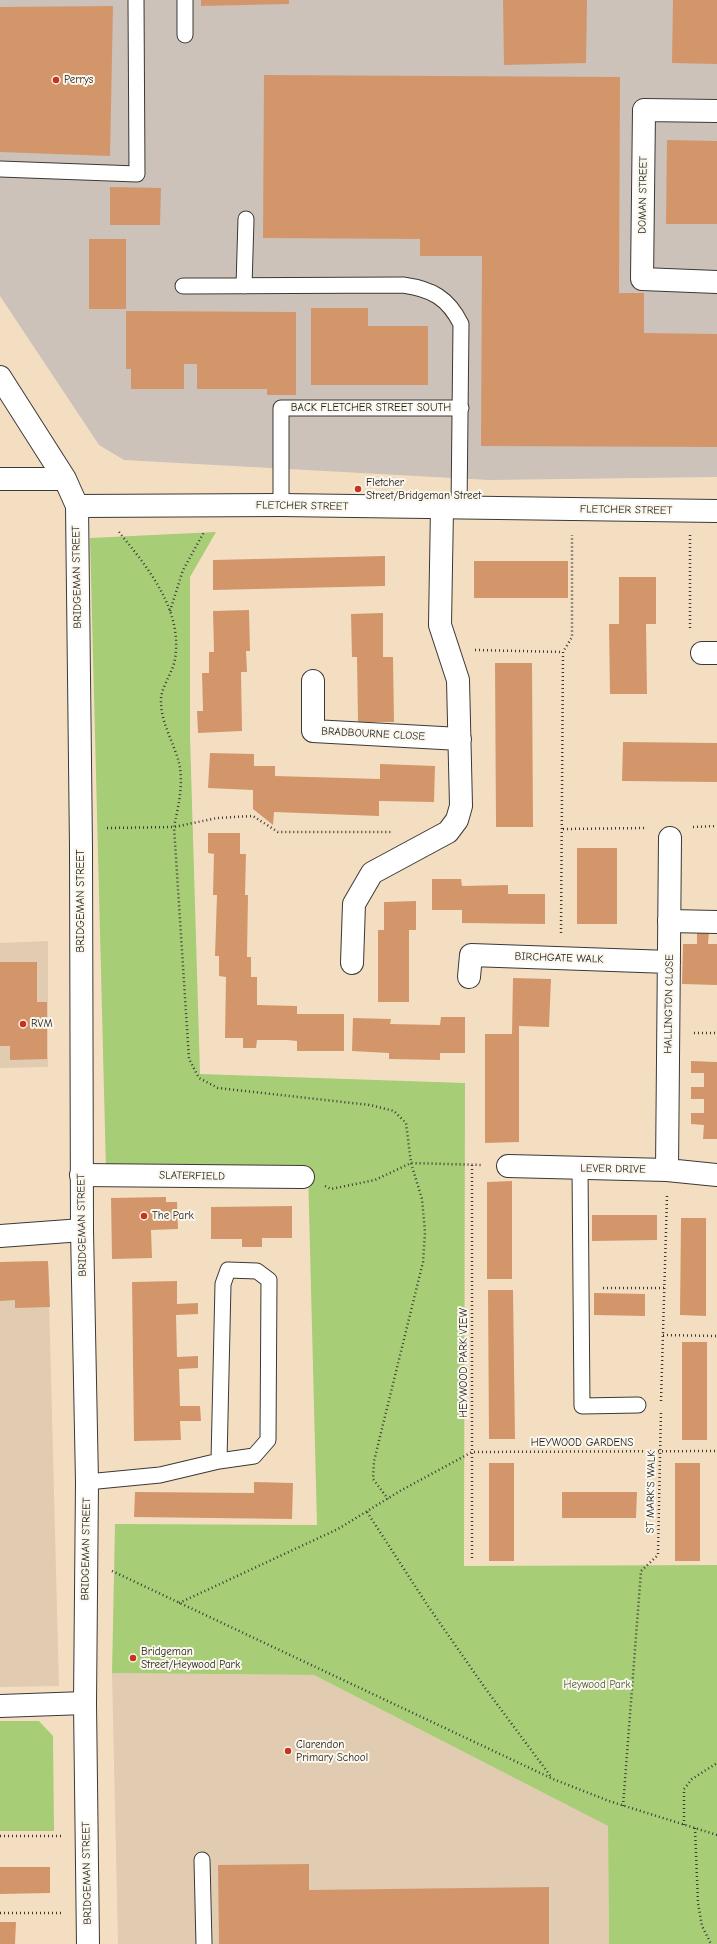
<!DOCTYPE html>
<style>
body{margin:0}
canvas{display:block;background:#f4dec2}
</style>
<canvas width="717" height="1944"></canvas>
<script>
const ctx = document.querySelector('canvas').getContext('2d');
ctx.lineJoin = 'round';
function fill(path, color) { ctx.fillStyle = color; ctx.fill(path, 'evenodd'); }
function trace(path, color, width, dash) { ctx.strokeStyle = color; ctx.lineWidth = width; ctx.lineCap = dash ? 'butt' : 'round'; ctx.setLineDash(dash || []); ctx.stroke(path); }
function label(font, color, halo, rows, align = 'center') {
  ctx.font = font + ' "Comic Neue",sans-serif'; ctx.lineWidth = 4; ctx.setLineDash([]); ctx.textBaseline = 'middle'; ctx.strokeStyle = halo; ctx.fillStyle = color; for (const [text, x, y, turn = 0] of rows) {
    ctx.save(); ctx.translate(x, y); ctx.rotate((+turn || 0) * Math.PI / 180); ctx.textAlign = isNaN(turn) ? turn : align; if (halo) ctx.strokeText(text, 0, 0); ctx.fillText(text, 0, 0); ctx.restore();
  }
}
const built = new Path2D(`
 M48,941V1067L0,1068V943Z
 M48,1261L59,1686L0,1687V1262Z
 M112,1673L314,1675L608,1826L609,1944H118Z`);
const industrial = new Path2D(`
 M0,0H717V477L489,480L124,460L99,445L0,296Z`);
const green = new Path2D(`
 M216,532L190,577V736L200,1074L465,1083L464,1566L717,1565V1944H609L608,1826L314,1675L112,1673L115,1524L317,1525L308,1170H106L90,538Z
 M0,1721H39L53,1736L54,1831H0Z`);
const building = new Path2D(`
 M201,0H289V4L201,6Z
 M503,0H587L586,63L504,65Z
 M673,0H717V64L672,63Z
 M113,6L110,156L0,152V7Z
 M264,75L620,77L619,293H644V333L717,334V447L481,446L482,256H420V239L263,238Z
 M667,140L717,141V224H666Z
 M110,187L161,188L160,225H110Z
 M89,239H126V309H89Z
 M311,308H368V326H428V385H311Z
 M126,311L296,312V395H267V389H197V364H184V389H131V369H126Z
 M385,556V586L213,590V560Z
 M474,561H568V598H474Z
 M619,577H656V624H646L647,694H610L609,624H619Z
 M249,610L250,651H246L247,672H241L242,731L198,733L197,711H203L202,673H209V652H214L213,611Z
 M383,613V657H393L394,722H358L357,657H352L351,614Z
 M495,663H532L533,827H496Z
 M623,742L717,743V782L622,781Z
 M210,753L254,754V766H275V776L380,779V764L435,766L434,802L379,801V816L274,812L273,825L253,809V790L208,788Z
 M208,833H240V854H246L245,895H248L247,957H251V977H257V1005L297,1006V1014H344V1051H297V1041L287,1040H257L256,1048H243V1038H225L226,977L219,976V956H215L217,895H213L214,854L208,853Z
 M577,848H617V924H577Z
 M432,879H461L462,886L508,885V894H545V924L462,923V910H432Z
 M416,901V930H409V1002H378V930H384V902Z
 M697,931H709L708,944H717V985L682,984L683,944H697Z
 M0,962H37V1002H47V1059L10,1060V1046H0Z
 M513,978L551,979L549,1027L519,1026V1142L485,1143V1034H512Z
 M441,1017H465V1053H440V1060L389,1059V1053L352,1051L353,1018L391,1019L390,1024L440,1025Z
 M691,1061L717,1062V1139H703L704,1125L691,1124V1113H704V1099H691V1087H704V1073H691Z
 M512,1181V1279H487V1182Z
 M166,1197V1202H177L178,1229L151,1230L152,1258L112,1259L111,1198Z
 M292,1206V1238H262V1247H242V1239H211V1207Z
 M592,1215H657V1240L592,1241Z
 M681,1218H706V1316L680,1315Z
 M48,1261L50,1307L15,1308V1300L0,1301V1262Z
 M177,1281V1304L198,1303V1314L176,1315L177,1357L198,1356V1368L179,1369L180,1406H200L201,1421H180L181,1440L134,1441L132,1282Z
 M488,1290H513L515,1439H489Z
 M594,1293L645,1294V1316L594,1315Z
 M682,1342H707V1440H682Z
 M489,1463H514V1561H489Z
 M675,1463H700V1561H675Z
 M254,1482L293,1483L292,1519L134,1517L135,1492L254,1493Z
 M562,1492H637L636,1518H562Z
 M309,1864V1890L549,1887V1944H219L218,1865Z
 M0,1867H50V1893L0,1894Z
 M0,1922H16L15,1944H0Z`);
const path = new Path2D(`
 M119,532C148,568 183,610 175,659C173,673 160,688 161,702C161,723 174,743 179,763C184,784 178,807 174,827L189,1059L199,1078L218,1088L370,1105L394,1111L406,1123L411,1163L422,1199L425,1232L423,1262L374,1461L373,1479L388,1499
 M690,535V630
 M170,611L183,570L204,532
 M475,650L563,652
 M693,827L717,826
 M107,828L174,827L217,818L253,816L278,832H392
 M563,829L646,828
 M561,933L563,652L572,637V535
 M694,1033H717
 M472,1165V1560
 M325,1186L331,1189L375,1180L411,1163L483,1165
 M603,1288H664
 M663,1335L717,1336
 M661,1401L667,1196
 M367,1512L428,1606L485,1688L552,1778
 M112,1571L553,1779L609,1801L717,1835
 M179,1603L338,1529L400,1491L472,1452L717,1451
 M623,1806L641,1571L658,1555L661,1410
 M684,1825V1789L692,1779L717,1763
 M695,1828L698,1903L702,1926L711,1944
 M0,1836H61
 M0,1913H61`);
const service = new Path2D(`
 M185,35V0
 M0,169L137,174L136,0
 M183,286L403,285C432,289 448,298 461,324L459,508
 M244,286L246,219
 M281,505V408H461
 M580,1169L582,1406L638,1405
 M87,1482L160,1475L219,1461L254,1456L268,1440L269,1280L257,1271L228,1270L223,1284L219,1461
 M202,1860L204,1944`);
const pedestrian = new Path2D(`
 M669,921L717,922`);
const minor = new Path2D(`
 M717,111L644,110L642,279L717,282
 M702,653H717
 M313,681V731L460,739
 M352,963L354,904L372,873L448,832L457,820L461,806L458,680L440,625L442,508
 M469,977L471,955L669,962
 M508,1166L667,1170L717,1175
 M667,1170L670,838
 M81,1175L303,1177
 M0,1236L82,1230
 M0,1706L85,1703`);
const tertiary = new Path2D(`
 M0,377L65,479L77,506L81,848L82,1230L87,1482L85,1703L88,1944
 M0,479H65
 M77,506L281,505L717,511`);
const markers = [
 [56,80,4,"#c8321e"],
 [358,489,4,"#c8321e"],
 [23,1024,4,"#c8321e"],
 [144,1216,4,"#c8321e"],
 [133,1658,4,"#c8321e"],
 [288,1751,4,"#c8321e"]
];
const poiNames = [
 ["Perrys",64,80],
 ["Fletcher",366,483],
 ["Street/Bridgeman Street",366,496],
 ["RVM",31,1024],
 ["The Park",152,1216],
 ["Bridgeman",141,1652],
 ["Street/Heywood Park",141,1665],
 ["Clarendon",296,1745],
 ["Primary School",296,1758]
];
const streetNames = [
 ["DOMAN STREET",643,195,-89],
 ["BACK FLETCHER STREET SOUTH",371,408],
 ["FLETCHER STREET",302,506,1],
 ["FLETCHER STREET",626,510,1],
 ["BRIDGEMAN STREET",77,577,-91],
 ["BRADBOURNE CLOSE",373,734,3],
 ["BRIDGEMAN STREET",81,901,-90],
 ["BIRCHGATE WALK",559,958,2],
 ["HALLINGTON CLOSE",669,1004,-89],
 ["LEVER DRIVE",613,1169,1],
 ["SLATERFIELD",192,1176,1],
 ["BRIDGEMAN STREET",82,1225,-91],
 ["HEYWOOD PARK VIEW",464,1363,-90],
 ["HEYWOOD GARDENS",582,1443],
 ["ST MARK'S WALK",651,1492,-89],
 ["BRIDGEMAN STREET",86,1549,-89],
 ["BRIDGEMAN STREET",87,1873,-91]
];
const parkNames = [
 ["Heywood Park",597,1685]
];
fill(built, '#e1ccb1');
fill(industrial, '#ccc2b9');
fill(green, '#a7cd77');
fill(building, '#d3966a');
trace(service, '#3c3935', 17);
trace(pedestrian, '#3c3935', 24);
trace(minor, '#3c3935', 24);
trace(tertiary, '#3c3935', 24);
trace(path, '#3c3935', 2.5, [1, 3]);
trace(service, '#fff', 15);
trace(pedestrian, '#fff', 22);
trace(minor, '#fff', 22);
trace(tertiary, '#fff', 22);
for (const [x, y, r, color] of markers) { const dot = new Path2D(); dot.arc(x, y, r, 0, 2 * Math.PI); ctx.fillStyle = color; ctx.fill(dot); trace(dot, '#fbf7ec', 1.5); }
label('11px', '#1c1c1c', '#fbf7ec', poiNames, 'left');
label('11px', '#1c1c1c', '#fbf7ec', streetNames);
label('11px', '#4d5a3c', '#fbf7ec', parkNames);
</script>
